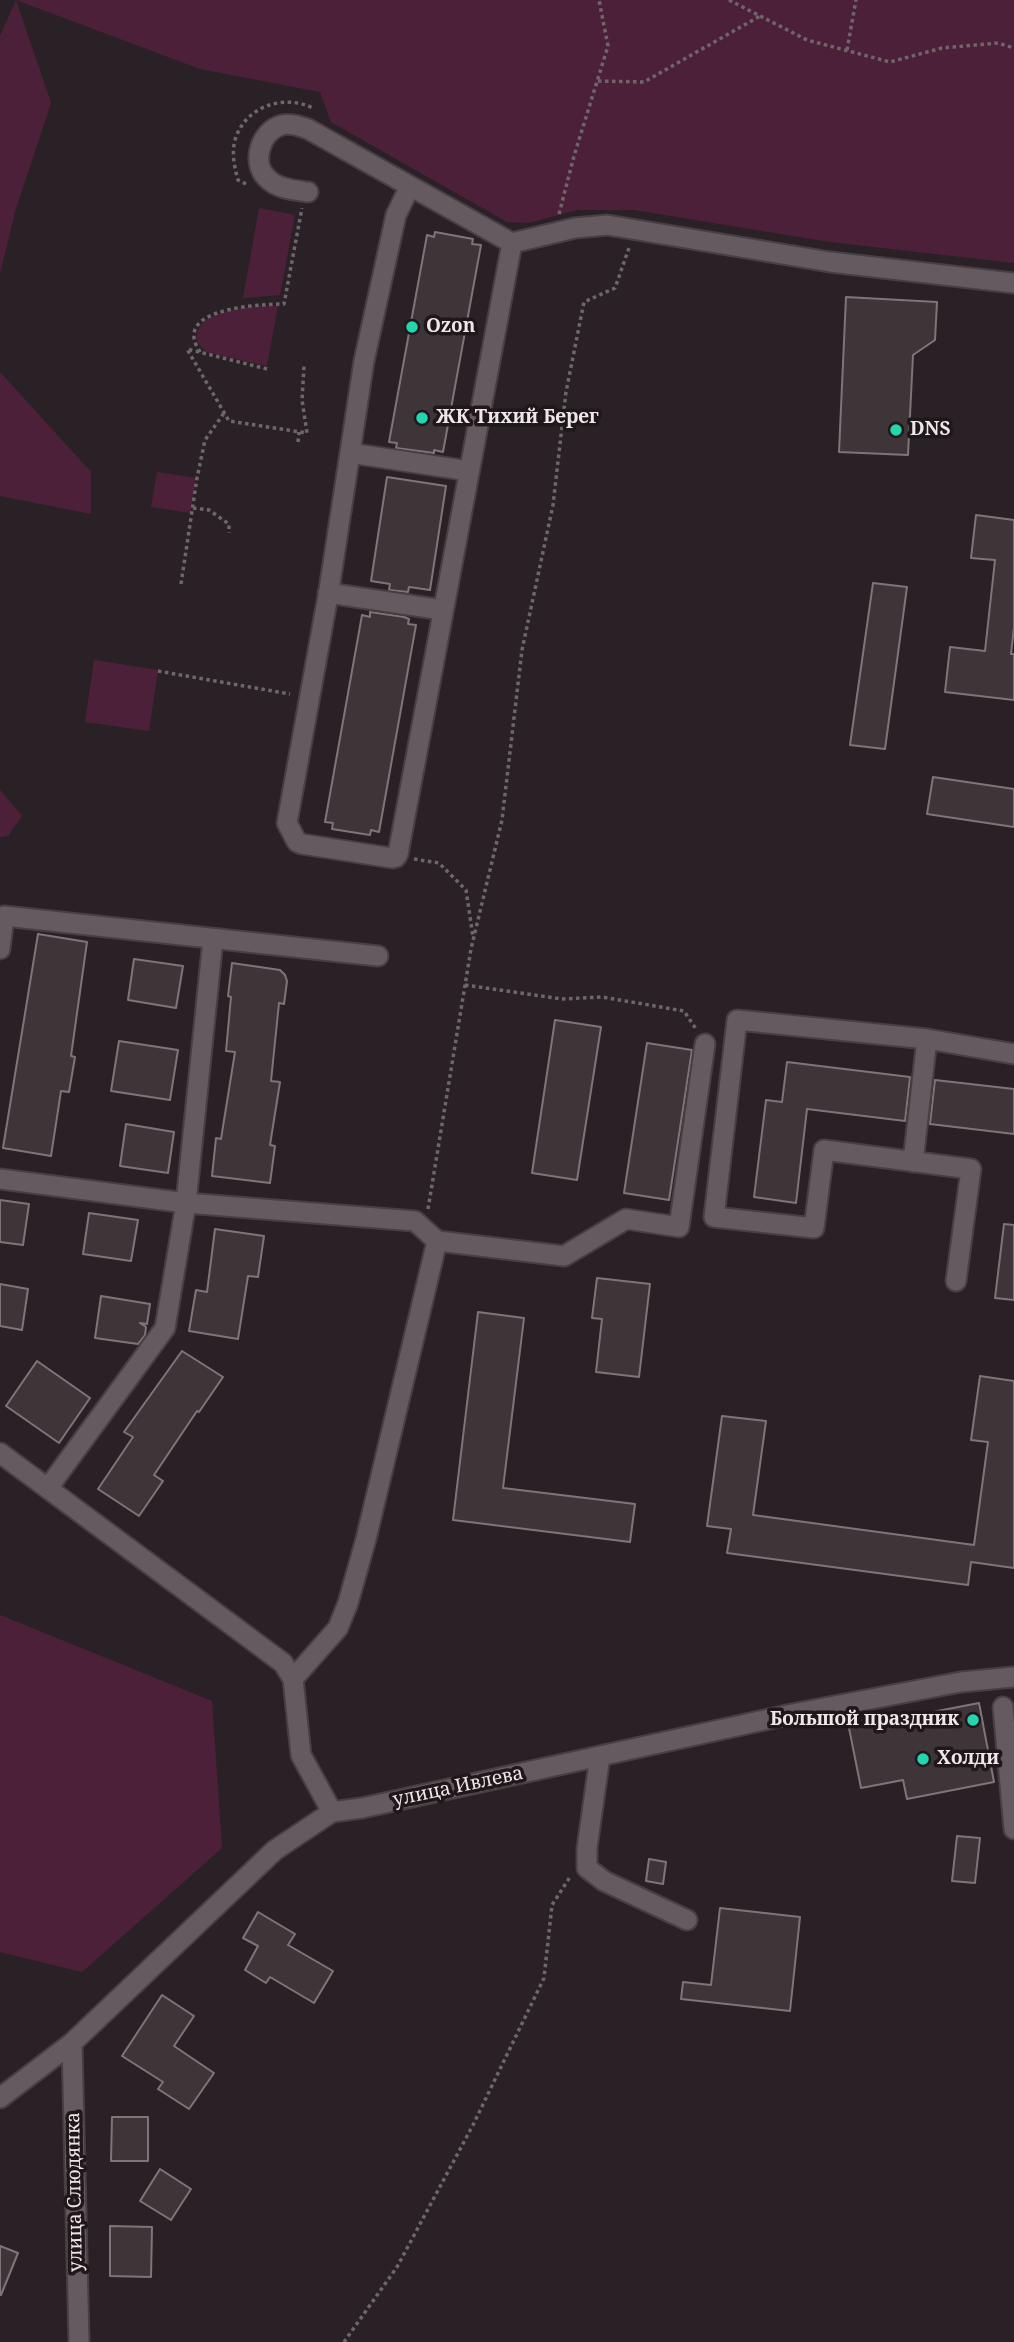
<!DOCTYPE html>
<meta charset="utf-8">
<style>
body{margin:0}
canvas{display:block;background:#292125}
</style>
<canvas width="1014" height="2342"></canvas>
<script>
const ctx = document.querySelector('canvas').getContext('2d');
ctx.lineJoin = 'round';
function fill(path, color) { ctx.fillStyle = color; ctx.fill(path, 'evenodd'); }
function trace(path, color, width, dash) { ctx.strokeStyle = color; ctx.lineWidth = width; ctx.lineCap = dash ? 'butt' : 'round'; ctx.setLineDash(dash || []); ctx.stroke(path); }
function label(font, color, halo, rows, align = 'center') {
  ctx.font = font + ' "Noto Serif",serif'; ctx.lineWidth = 7; ctx.setLineDash([]); ctx.textBaseline = 'middle'; ctx.strokeStyle = halo; ctx.fillStyle = color; for (const [text, x, y, turn = 0] of rows) {
    ctx.save(); ctx.translate(x, y); ctx.rotate((+turn || 0) * Math.PI / 180); ctx.textAlign = isNaN(turn) ? turn : align; if (halo) ctx.strokeText(text, 0, 0); ctx.fillText(text, 0, 0); ctx.restore();
  }
}
const green = new Path2D(`
 M16,0H1014V263L830,242L634,210H577L529,223L507,222L331,122L320,92L200,69L16,0L51,103L15,212L0,273V36Z
 M259,208L295,215L280,295L243,298Z
 M263,306H278L267,366L206,352L197,342C193,312 241,308 263,306Z
 M0,372L91,472V514L0,496Z
 M157,472L196,478L190,513L151,507Z
 M94,660L158,670L149,731L85,722Z
 M0,790L22,816L8,836L0,837Z
 M0,1615L212,1701L222,1848L82,1972L0,1952Z`);
const building = new Path2D(`
 M435,232L473,239L472,244L481,245L443,452L434,450V453L396,448L397,443L389,442L427,235L434,237Z
 M846,297L937,302L935,340L913,355L908,455L839,452Z
 M387,477L446,486L430,590L409,587L408,592L389,590L390,584L371,581Z
 M976,515L1014,520V627L1011,654H1014V700L945,692L950,647L985,651L995,560L971,558Z
 M873,583L907,587L885,749L850,745Z
 M370,612L404,617L409,619L408,624L416,625L379,832L371,830L370,835L332,829L333,823L325,822L362,615L370,617Z
 M933,777L1014,789V827L927,814Z
 M38,934L87,942L71,1056L75,1057L69,1092L61,1091L51,1156L3,1148Z
 M134,959L183,966L176,1008L128,1000Z
 M232,963L280,970L285,975L287,981L284,1004L279,1003L271,1081L280,1082L270,1145L275,1146L270,1183L212,1176L216,1138L221,1139L235,1052L226,1051L231,997L228,996Z
 M555,1020L601,1027L577,1180L532,1173Z
 M119,1041L178,1050L170,1100L111,1091Z
 M647,1043L692,1050L669,1200L624,1193Z
 M787,1062L910,1077L905,1121L807,1109L796,1203L754,1197L766,1100L782,1102Z
 M935,1080L1014,1089V1134L930,1124Z
 M126,1124L174,1132L168,1173L120,1166Z
 M0,1200L29,1204L23,1245L0,1242Z
 M89,1213L138,1220L131,1261L83,1254Z
 M1004,1224L1014,1225V1300L995,1298Z
 M215,1229L264,1236L258,1277L248,1276L238,1339L189,1331L196,1290L207,1292Z
 M597,1278L650,1284L639,1377L596,1372L602,1319L592,1318Z
 M0,1284L28,1289L22,1330L0,1326Z
 M101,1296L150,1304L147,1324L140,1323L146,1327L145,1335L138,1344L95,1338Z
 M478,1312L524,1318L503,1488L635,1504L630,1542L453,1520Z
 M182,1351L223,1377L199,1412L197,1411L154,1475L163,1481L139,1516L98,1489L133,1437L124,1432Z
 M37,1361L90,1398L59,1443L6,1406Z
 M980,1376L1014,1381V1568L971,1562L968,1585L727,1553L731,1529L707,1526L722,1416L766,1421L753,1515L974,1545L988,1442L971,1440Z
 M979,1703L994,1782L907,1799L903,1780L861,1788L849,1728Z
 M957,1836L980,1838L975,1883L952,1881Z
 M649,1859L666,1862L663,1884L646,1881Z
 M720,1908L800,1917L790,2011L681,1999L683,1982L711,1985Z
 M258,1912L295,1934L288,1945L333,1971L314,2003L270,1977L266,1983L245,1970L258,1946L243,1938Z
 M162,1995L194,2016L174,2046L214,2073L189,2109L158,2089L163,2082L122,2056Z
 M112,2117H148V2161H111Z
 M160,2169L191,2189L171,2220L140,2201Z
 M110,2226L152,2227L151,2277L110,2276Z
 M0,2246L18,2253L1,2295H0Z`);
const path = new Path2D(`
 M729,0L807,40L890,62L942,48L998,43L1014,48
 M847,50L856,0
 M598,81L644,82L760,16
 M246,184L238,180C234,166 231,151 236,137C247,106 284,94 313,108
 M559,214L574,156L608,46L599,0
 M200,352C198,348 194,343 194,337C191,307 265,304 284,304L302,208
 M267,369L187,349L229,421L307,433L302,400L304,366
 M298,442L299,432
 M193,508L209,510L229,524V533
 M181,584L197,478L205,440L224,413
 M158,671L290,694
 M414,859L439,863L466,890L473,937
 M465,985L562,999L602,997L684,1011L696,1029
 M428,1209L471,949L502,820L522,650L553,505L566,392L584,302L615,288L629,248
 M344,2342L397,2267L473,2125L544,1978L552,1905L570,1877`);
const minor = new Path2D(`
 M410,186L396,215L364,361L329,590L287,823L297,842L302,844L392,858L396,857L398,854L512,243
 M308,192C294,190 277,189 267,178C251,163 260,131 282,125C290,123 300,126 308,129L512,243L575,228L607,225L830,262L1014,283
 M350,453L469,471
 M328,593L443,610
 M0,949L4,916L378,956
 M927,1039L737,1020L714,1217L814,1228L824,1150L971,1169L956,1281
 M913,1162L927,1039L1014,1054
 M0,1179L186,1203L415,1221L437,1241L564,1256L626,1219L679,1227L705,1044
 M0,1453L283,1663L293,1679L301,1755L332,1812
 M48,1488L165,1328L186,1203L213,939
 M293,1679L338,1628L348,1603L366,1539L437,1241
 M1003,1707L1014,1829
 M600,1756L587,1848V1868L604,1881L687,1920
 M72,2043L79,2342
 M0,2098L72,2043L275,1850L332,1812L362,1808L792,1714L961,1682L1014,1677`);
const markers = [
 [412,327,7,"#25d5ae"],
 [422,418,7,"#25d5ae"],
 [896,430,7,"#25d5ae"],
 [973,1720,7,"#25d5ae"],
 [923,1759,7,"#25d5ae"]
];
const poiNames = [
 ["Ozon",426,327],
 ["ЖК Тихий Берег",436,418],
 ["DNS",910,430],
 ["Большой праздник",959,1720,"right"],
 ["Холди",937,1759]
];
const streetNames = [
 ["улица Ивлева",458,1787,-12],
 ["улица Слюдянка",75,2192,-91]
];
fill(green, '#4d203a');
fill(building, '#3e3539');
trace(building, '#7f7479', 2);
trace(minor, '#473f43', 23);
trace(path, '#6e676a', 3.5, [3.5, 3.5]);
trace(minor, '#645a5f', 19);
for (const [x, y, r, color] of markers) { const dot = new Path2D(); dot.arc(x, y, r, 0, 2 * Math.PI); ctx.fillStyle = color; ctx.fill(dot); trace(dot, '#20171b', 2.5); }
label('bold 19px', '#ede7ea', '#20171b', poiNames, 'left');
label('19px', '#ede7ea', '#20171b', streetNames);
</script>
